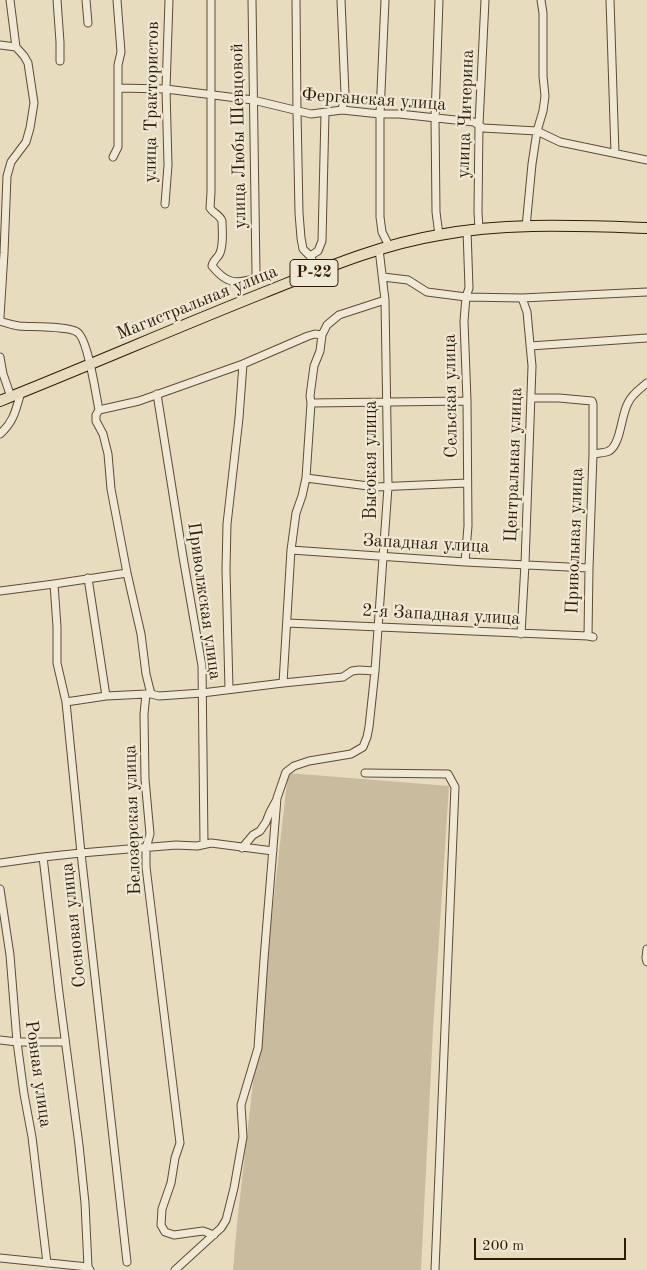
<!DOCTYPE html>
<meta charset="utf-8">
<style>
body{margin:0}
#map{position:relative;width:647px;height:1270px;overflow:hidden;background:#e7dcbe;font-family:"Old Standard TT",serif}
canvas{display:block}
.scale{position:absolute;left:474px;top:1238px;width:152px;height:22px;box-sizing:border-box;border:2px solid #301c04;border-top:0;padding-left:6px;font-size:15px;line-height:18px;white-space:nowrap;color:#301c04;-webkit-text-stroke:4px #efe8d5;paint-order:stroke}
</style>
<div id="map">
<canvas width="647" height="1270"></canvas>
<div class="scale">200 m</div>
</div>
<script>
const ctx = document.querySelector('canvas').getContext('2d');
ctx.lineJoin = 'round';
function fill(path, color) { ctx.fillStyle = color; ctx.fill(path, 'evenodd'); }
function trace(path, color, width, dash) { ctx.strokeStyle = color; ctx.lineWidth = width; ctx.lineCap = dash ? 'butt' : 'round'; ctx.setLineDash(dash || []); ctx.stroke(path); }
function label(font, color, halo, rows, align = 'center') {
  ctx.font = font + ' "Old Standard TT",serif'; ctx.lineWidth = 4.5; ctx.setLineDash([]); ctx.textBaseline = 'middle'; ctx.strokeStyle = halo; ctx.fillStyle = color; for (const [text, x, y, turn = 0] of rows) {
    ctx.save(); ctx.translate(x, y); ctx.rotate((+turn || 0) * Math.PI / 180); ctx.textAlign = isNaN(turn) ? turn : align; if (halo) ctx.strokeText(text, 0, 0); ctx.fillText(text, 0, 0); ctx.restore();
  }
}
const green = new Path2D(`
 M288,773L449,786L433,1030L421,1270H233L237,1224Z`);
const minor = new Path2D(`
 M57,0L60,42V61
 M86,0L88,23
 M211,0V192L210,208C213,213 220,215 222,221C222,231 224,243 220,253C218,258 213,260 212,266C226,283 234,285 256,278V272L252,0
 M296,0L297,111L299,213L301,238L303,249L310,256L318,271
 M341,0L345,94L342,110
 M385,0L380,114V217L382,232L389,246
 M610,0L615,153
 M0,45L16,47
 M118,88L166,89L253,100L311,114L342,110L380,114H399L474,122L483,128L537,131L560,142L647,160
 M113,157L118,147V65L121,52L117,0
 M165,204L168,165L166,89L169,0
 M526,227L532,164L537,131L543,111L545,96L543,76V13L541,0
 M479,229L478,212L479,125L485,0
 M439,235L436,212L435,118L439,0
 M310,256L318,251L322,241L325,113
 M383,277L408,280L427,292L466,297L522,298L647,292
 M0,317L4,253L7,176L11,162L26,142L30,128L34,103L28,63L24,56L16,47L10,0
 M0,321C6,323 13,325 19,326C32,327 68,326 77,332C88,338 96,396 99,410L96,415V421L103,434L108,454L111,489L127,573L141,634L146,674L151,694H146L144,714L145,779L150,834L146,848V867L180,1143L175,1158L171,1183L162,1209L161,1225L165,1232L174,1235L203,1231L214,1235
 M530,346L647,338
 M0,357L3,374L11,397
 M157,394L183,557L202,666L204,844
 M531,398H559L592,401L593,404V454
 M311,403L467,401
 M99,410L139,401L243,364L308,336L315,334L322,335L327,325L339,315L385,300
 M0,434C14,422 16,409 21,392
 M306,478L376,487L467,483
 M291,550L465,562L589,568
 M465,562L468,526L467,401L464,321L466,297L469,288L467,230
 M88,578L106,696
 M54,584L57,627V663L66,702L81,853L127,1262
 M0,591L54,584L127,573
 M287,623L588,636L593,637
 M521,634L525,564L532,366L527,312L522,298
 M588,636L589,568L593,454C598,453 605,453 609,451C621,444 621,415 628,403C632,394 640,389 647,383
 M283,683L291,550L296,513L302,496L306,478L311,403L310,396L314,366L320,351L322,335
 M229,689L226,570L227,524L239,418L243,364
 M151,694L159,696L202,693L283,683L343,677L352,671L359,670L375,671
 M66,702L106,696L146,694
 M365,773L448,774L455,787L435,1270
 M242,848L253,835L260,831L266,822L270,812L276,801
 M43,857L59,993L79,1145L85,1203L88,1267
 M0,863L43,857L81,853L176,845L197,846L211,843L273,851
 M0,889L10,955L17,1042L24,1094L32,1137L47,1263
 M647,949L646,958L647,962
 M0,1040L17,1042H65
 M0,1258L88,1267L90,1270
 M175,1270L221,1228L226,1220L234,1188L243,1137L241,1105L258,1048L264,959L277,798L286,772L294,766L309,761L351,754L363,747L367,737L369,727L375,671L388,487L385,300L379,249`);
const highway = new Path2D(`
 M0,401C88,366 175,328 263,293C321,270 378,245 439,235C508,222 578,226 647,228`);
const shields = [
 [314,273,48]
];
const shieldNames = [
 ["Р-22",314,273]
];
const streetNames = [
 ["Ферганская улица",374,100,4],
 ["улица Трактористов",152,102,-89],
 ["улица Чичерина",466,114,-88],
 ["улица Любы Шевцовой",239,136,-91],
 ["Магистральная улица",197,303,-22],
 ["Сельская улица",451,396,-91],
 ["Высокая улица",371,460,-90],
 ["Центральная улица",514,465,-88],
 ["Привольная улица",575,541,-88],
 ["Западная улица",426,544,3],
 ["Приволжская улица",204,601,82],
 ["2-я Западная улица",441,615,3],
 ["Белозерская улица",133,820,-92],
 ["Сосновая улица",74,925,-96],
 ["Ровная улица",38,1074,82]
];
fill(green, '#c8bb9e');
trace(minor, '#5e4c32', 9);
trace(highway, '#301c04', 12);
trace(minor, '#efe8d5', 7);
trace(highway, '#e7dcbe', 10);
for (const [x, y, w] of shields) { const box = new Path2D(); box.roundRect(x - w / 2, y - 13.5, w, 27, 4); ctx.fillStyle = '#efe8d5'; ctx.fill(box); trace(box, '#301c04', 1); }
label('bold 16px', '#301c04', null, shieldNames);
label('18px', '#301c04', '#efe8d5', streetNames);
</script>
